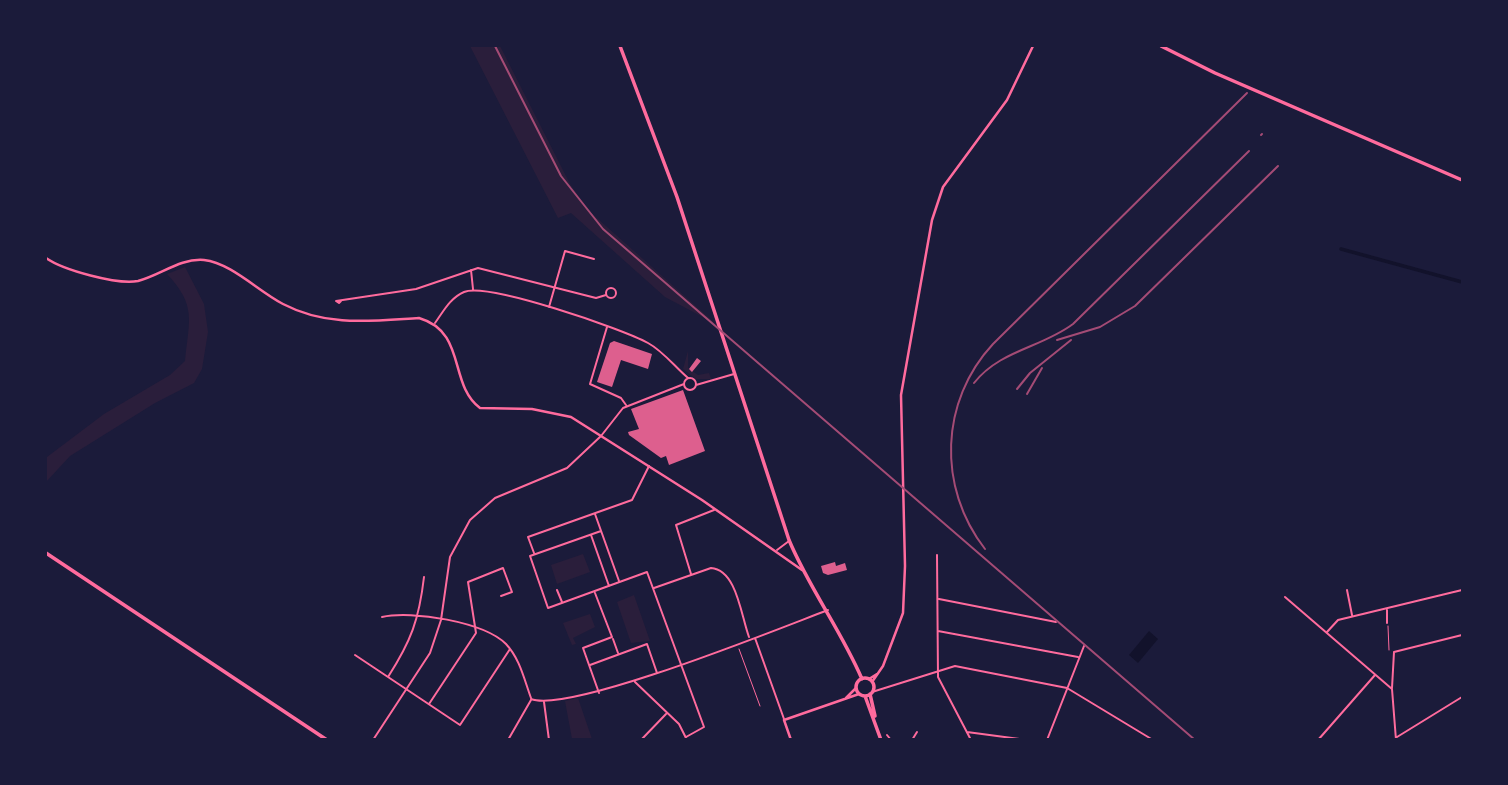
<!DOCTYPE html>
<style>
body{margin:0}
#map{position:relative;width:1508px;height:785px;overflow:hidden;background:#1b1b3a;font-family:Cabin,sans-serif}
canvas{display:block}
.frame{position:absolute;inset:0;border:47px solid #1b1b3a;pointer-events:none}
</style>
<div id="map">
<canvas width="1508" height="785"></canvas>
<div class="frame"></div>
</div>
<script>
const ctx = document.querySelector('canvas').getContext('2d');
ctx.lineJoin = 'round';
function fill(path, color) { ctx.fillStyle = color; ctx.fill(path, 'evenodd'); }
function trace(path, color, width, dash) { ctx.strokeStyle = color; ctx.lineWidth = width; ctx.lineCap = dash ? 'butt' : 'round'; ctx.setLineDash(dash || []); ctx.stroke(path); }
const green = new Path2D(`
 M470,46H500L570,184L589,211L716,324L665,297L571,213L558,218Z
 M185,267L204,304L208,332L202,369L194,383L155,403L70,456L46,482L47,457L104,414L170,375L185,361C189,320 197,306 167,274Z
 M688,351V368L698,375L709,373L711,379H696L683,369Z
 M583,554L590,572L557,584L551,565Z
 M634,595L650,641L631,643L617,602Z
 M590,614L595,627L573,638L576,644L572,645L563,623Z
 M578,698L592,739H572L565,701Z`);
const water = new Path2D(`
 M1149,631L1158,639L1138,663L1129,655Z`);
const canal = new Path2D(`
 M1341,249L1462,282`);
const building = new Path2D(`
 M614,341L652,354L648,369L621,360L612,387L597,382L610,343Z
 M697,358L701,361L692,372L689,369Z
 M683,390L705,451L669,465L666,456L661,458L629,435L628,432L639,429L631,409Z
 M835,562L836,566L845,563L847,570L828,575L823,573L821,566Z`);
const path = new Path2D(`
 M1388,626L1389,650
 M739,649L760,706`);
const minor = new Path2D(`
 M471,270L473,289
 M606 293a5 5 0 1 1 10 0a5 5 0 1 1-10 0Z
 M341,301L339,303L336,301L416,289L478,268L596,298L606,295
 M549,307L565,251L594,259
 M435,323C443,312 450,298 464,292C487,282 623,329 648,343C663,351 675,367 688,378
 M607,327L590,384L621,398L626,405
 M684 384a6 6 0 1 1 12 0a6 6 0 1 1-12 0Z
 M696,385L734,374
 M595,514L619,581
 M601,531L530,556L548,608L647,572L704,727L686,737
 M591,535L609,586
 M777,550L789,541
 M534,553L528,537L632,500L649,466
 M937,555L938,677L971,740
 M691,574L676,525L714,510
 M654,588L711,568C737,570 741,616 749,637
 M557,590L562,602
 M1347,590L1352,615
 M595,593L612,637L583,648L599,693
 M1285,597L1392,689L1396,740
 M939,599L1056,622
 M1387,610V623
 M382,617C412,610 484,622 506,644C520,659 524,679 531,698
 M938,631L1078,657
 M1327,632L1338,620L1462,590
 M755,638L784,719
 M613,639L618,653
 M355,655L460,725L510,649
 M590,665L647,644L657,673
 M388,677C411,641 419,620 424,577
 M635,682L679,724L687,740
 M1392,688L1394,652L1462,635
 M872,692L955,666L1067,688L1153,740
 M531,699C569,714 780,628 828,610
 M544,702L549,740
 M429,704L476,633L468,582L503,568L512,592L501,596
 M967,732L1027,740
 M887,735L891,740
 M1397,737L1462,697
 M373,740L430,653L441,620L450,557L470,520L495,498L567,468L601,436L623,408L684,384
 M508,740L531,700
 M641,740L666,714
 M912,740L917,732
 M1047,740L1084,646
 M1318,740L1375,675`);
const tertiary = new Path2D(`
 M46,258C63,270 117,285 138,281C161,275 180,258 204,260C231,263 258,291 283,304C327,327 370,321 419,318C467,332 448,384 480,408L532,409L571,417L702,500L802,570
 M869,679L877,674
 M872,682L883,666L903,613L905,566L901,395L932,220L943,187L1007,100L1033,46
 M846,698L856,688
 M791,740L784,720L859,694`);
const secondary = new Path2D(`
 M620,46L677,197L789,540C809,588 841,630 862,679
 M46,553L327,740
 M856 687a9 9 0 1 1 18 0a9 9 0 1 1-18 0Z
 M870,694L875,716
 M865,696L881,740`);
const primary = new Path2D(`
 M1161,46L1215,73L1462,180`);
const rail = new Path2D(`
 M495,46L561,176L603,229L1195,740
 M1261,135L1262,134
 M1057,340L1100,327L1135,306L1278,166
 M974,383C1000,350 1041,348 1073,324L1249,151
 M1017,389L1030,373L1071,340
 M1027,394L1042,368
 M985,549C937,487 940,401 993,344L1247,93`);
fill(green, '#2a1e3b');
fill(water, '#12122b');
trace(canal, '#12122b', 3.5);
fill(building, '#dd5f8e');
trace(path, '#ff6b9d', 1);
trace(minor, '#ff6b9d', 2);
trace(tertiary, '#ff6b9d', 2.5);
trace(secondary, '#ff6b9d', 3.5);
trace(primary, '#ff6b9d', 3.5);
trace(rail, '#a44b75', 2);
</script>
